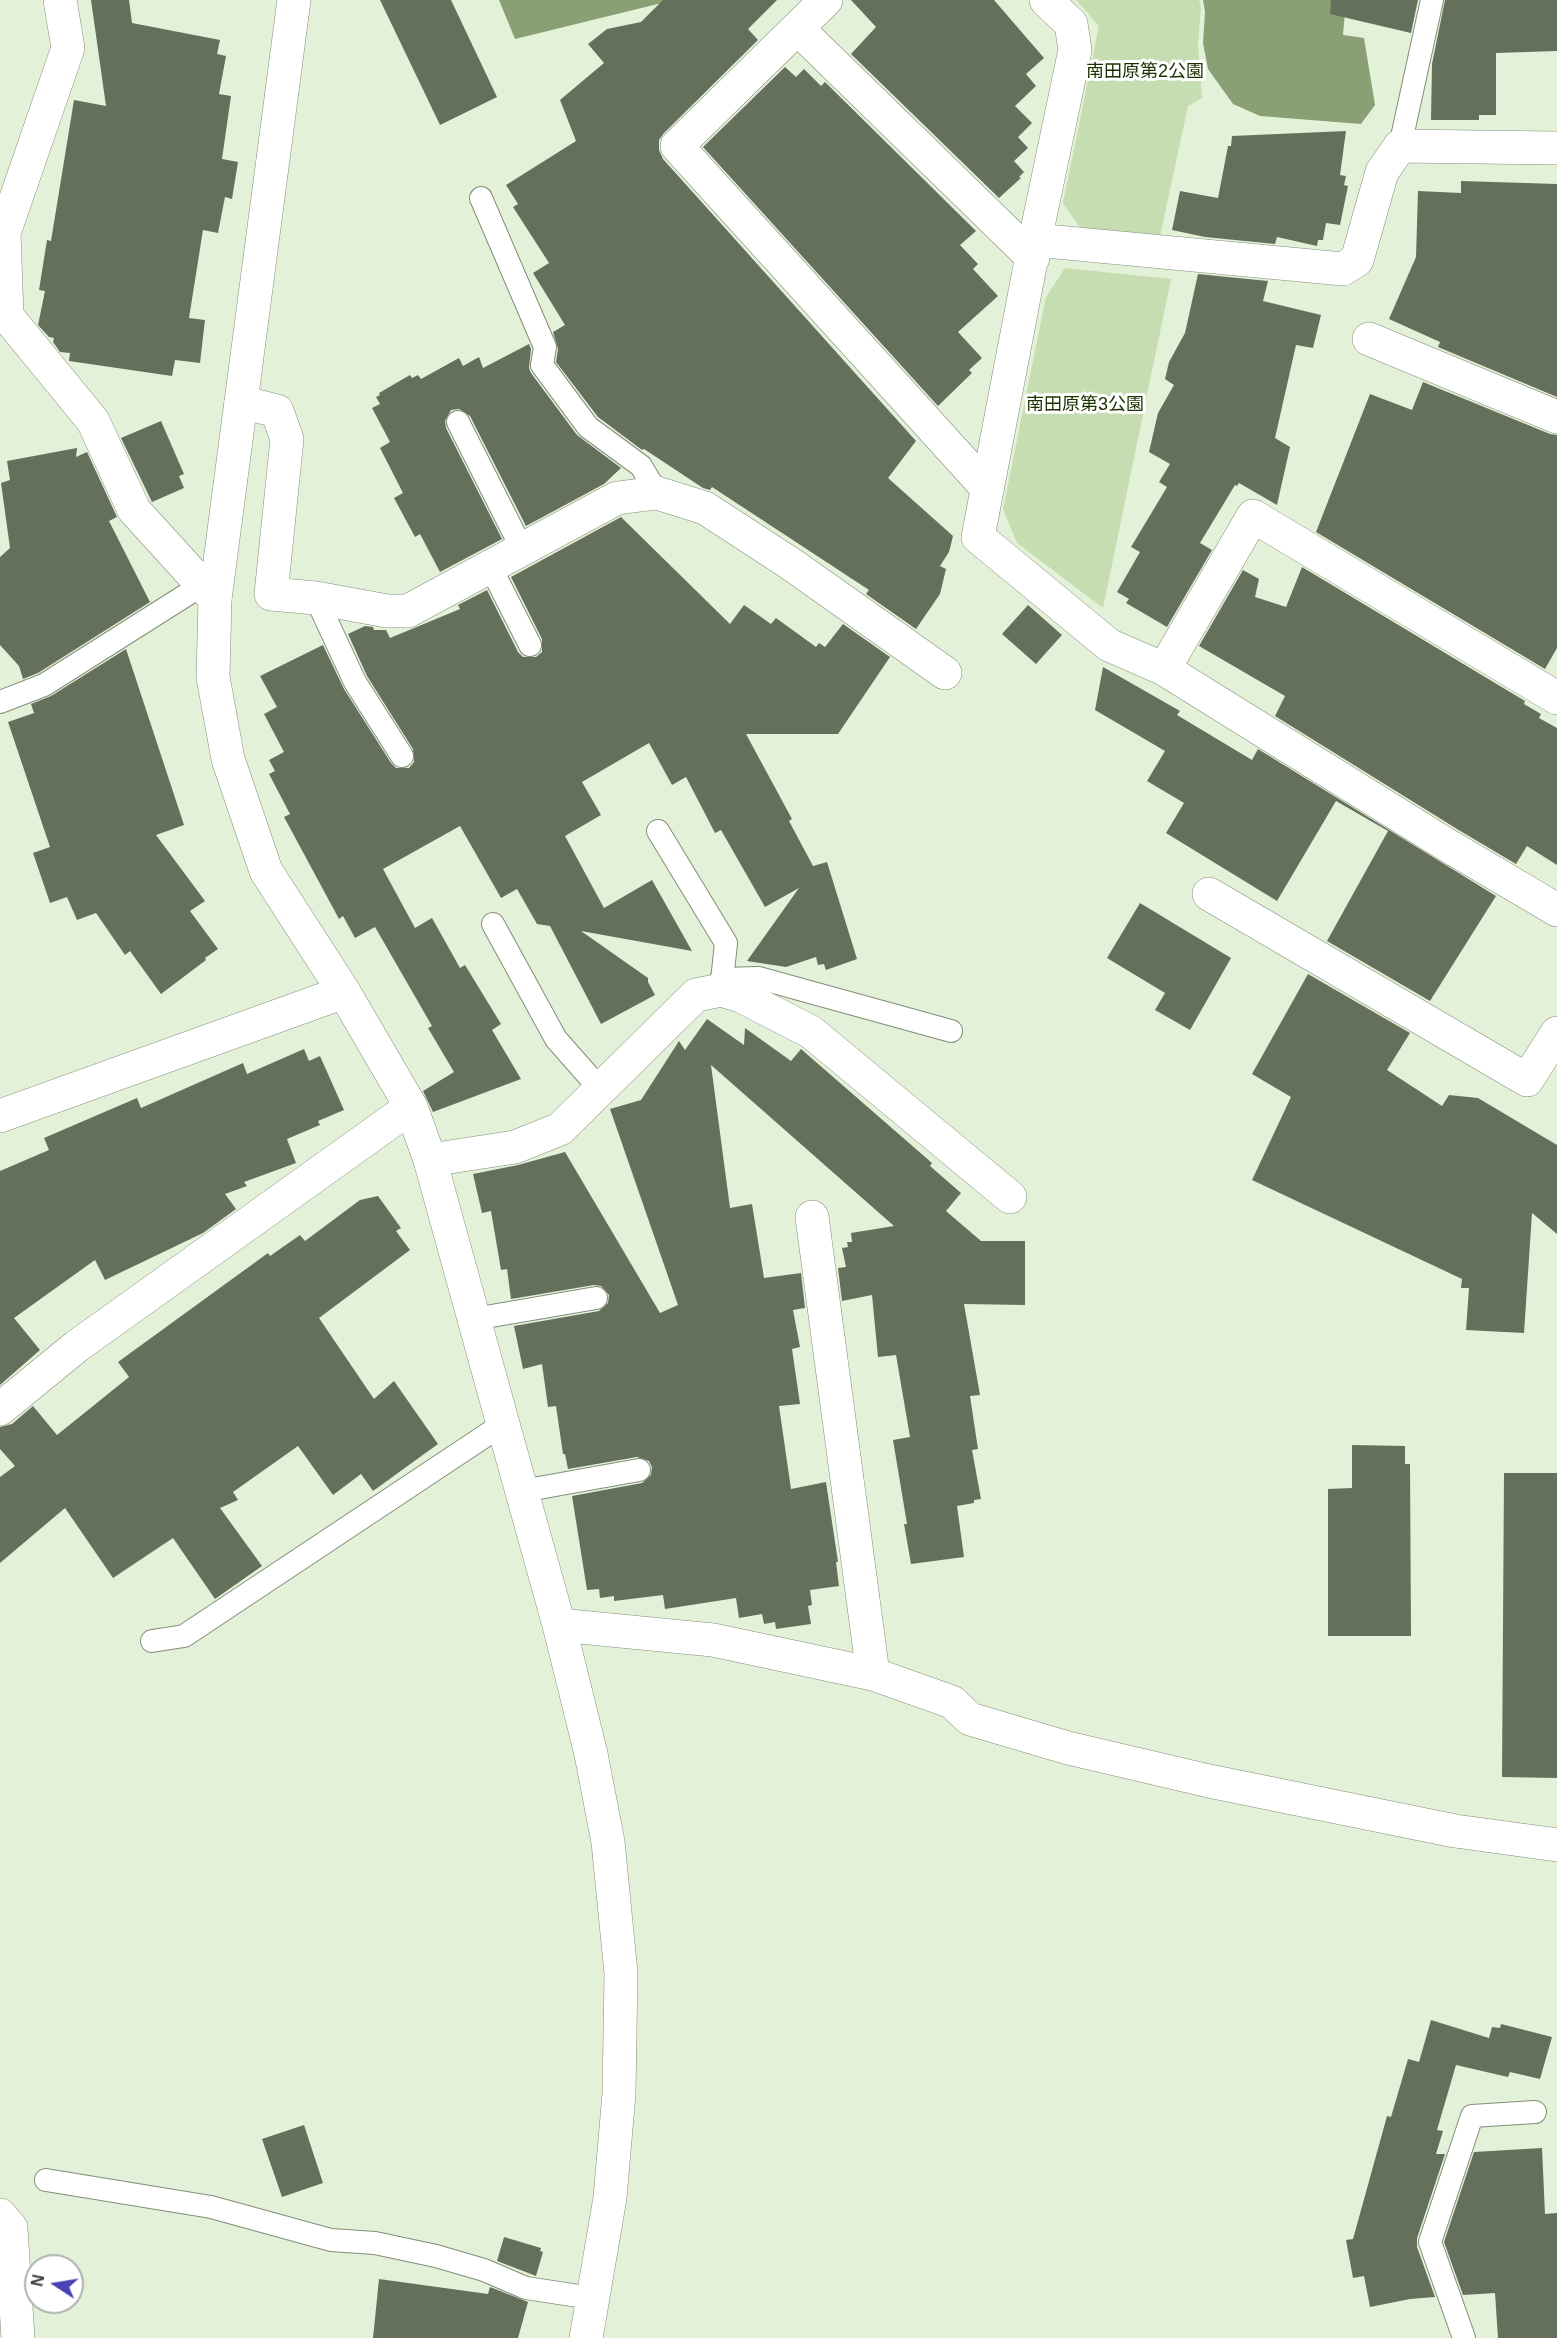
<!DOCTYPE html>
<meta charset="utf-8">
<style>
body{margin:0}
#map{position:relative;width:1557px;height:2338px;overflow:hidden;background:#e4f1d9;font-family:Arial,sans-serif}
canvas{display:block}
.north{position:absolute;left:24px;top:2254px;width:60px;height:60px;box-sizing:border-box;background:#fff;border:2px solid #afb1ad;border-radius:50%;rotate:282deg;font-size:16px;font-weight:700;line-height:24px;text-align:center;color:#373c33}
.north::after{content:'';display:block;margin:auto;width:21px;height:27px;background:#4c42b8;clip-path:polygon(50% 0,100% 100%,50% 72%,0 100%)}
</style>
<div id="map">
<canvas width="1557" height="2338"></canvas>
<div class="north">N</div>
</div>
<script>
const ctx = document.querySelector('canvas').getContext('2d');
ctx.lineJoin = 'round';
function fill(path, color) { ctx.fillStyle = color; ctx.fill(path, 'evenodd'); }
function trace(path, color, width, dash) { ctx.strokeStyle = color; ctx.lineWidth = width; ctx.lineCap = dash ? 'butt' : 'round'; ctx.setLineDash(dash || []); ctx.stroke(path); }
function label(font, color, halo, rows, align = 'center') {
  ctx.font = font + ' Arial,"Noto Sans JP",sans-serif'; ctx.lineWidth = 6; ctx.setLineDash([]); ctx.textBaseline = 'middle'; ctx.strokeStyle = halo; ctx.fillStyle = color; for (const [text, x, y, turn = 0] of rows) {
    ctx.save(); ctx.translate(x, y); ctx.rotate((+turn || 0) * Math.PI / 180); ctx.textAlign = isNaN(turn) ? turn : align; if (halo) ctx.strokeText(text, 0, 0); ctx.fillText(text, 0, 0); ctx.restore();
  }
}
const green = new Path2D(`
 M1076,0H1199L1201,6L1198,44L1202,98L1188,106L1160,236L1083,232L1063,203L1099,26Z
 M1065,268L1171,279L1103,608L1017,543L1003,509L1046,297Z`);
const water = new Path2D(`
 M499,0H674L515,39Z
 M1203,0H1346L1343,35L1364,38L1375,105L1361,124L1260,116L1233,104L1208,69L1203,43L1205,12Z`);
const building = new Path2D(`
 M91,0H129L132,23L220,40L217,54L226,56L219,94L231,96L222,159L238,162L232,199L225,197L218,233L203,230L189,318L205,320L200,363L175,360L172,376L69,361L70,353L60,352L53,342L54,338L49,337L38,325L45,291L39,290L47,240L51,241L74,100L106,106Z
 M380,0H451L497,97L440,125Z
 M663,0H777L748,29L758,40L664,133L659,140V150L663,159L916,441L888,478L953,536L949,552L940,566L946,569L940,594L916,629L866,594L869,590L712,487L710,490L703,488L644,449L642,450L598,417L556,362L558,349L553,332L565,325L533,273L549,263L513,207L518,204L506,185L576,141L560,100L604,63L588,44L607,29L641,22Z
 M851,0H994L1044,58L1026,74L1036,86L1015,106L1032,123L1018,137L1028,148L1014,161L1024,172L1019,177L1021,178L999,198L851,54L876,27Z
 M1331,0H1418L1411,33L1330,14Z
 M1445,0H1557V51L1496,53V115H1479V120H1431L1432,64Z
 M785,67L796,77L804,69L821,86L825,82L976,231L960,245L978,264L973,269L998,296L958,332L982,358L969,370L972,373L938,406L703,147Z
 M1346,131L1340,175L1346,176L1344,185L1348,186L1340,225L1326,223L1323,240H1318L1317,246L1277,237L1275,244L1205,237L1172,230L1180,191L1218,198L1228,146H1231L1232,136Z
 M1461,181L1557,184V397L1438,347L1440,342L1389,319L1416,257L1418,191L1461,193Z
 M1198,274L1268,281L1263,301L1321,315L1313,348L1296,345L1275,438L1290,447L1277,505L1239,483L1237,486L1235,485L1200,543L1212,550L1167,627L1126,603L1129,599L1117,592L1140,552L1131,547L1167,487L1159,482L1170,464L1149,452L1158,413L1174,385L1165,379L1169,362L1185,333Z
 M529,344L531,349L529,368L531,373L577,435L621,468L604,484L526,526L470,416L459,409L451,410L445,421L446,428L502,539L440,572L420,534L415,537L394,498L403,493L380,448L390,442L372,408L380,404L376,397L380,395L379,393L410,375L412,378L418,375L421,379L459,358L463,366L479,357L483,368Z
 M1423,382L1550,434L1557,435V648L1545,669L1316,532L1370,394L1412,410Z
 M161,421L184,474L179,476L184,488L152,502L121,438Z
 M77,448L76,457L87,452L117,517L109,521L150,602L38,673L23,679L19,666L0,645V557L10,548L1,483L10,480L7,461Z
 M621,517L730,624L744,605L771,624L776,618L816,647L819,643L825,647L843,624L890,657L838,734H746L792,819L789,821L813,866L827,862L857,959L826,970L824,964L818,965L816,957L786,967L747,961L799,888L765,907L721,830L715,833L686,777L672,785L649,743L582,782L601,815L565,836L604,908L652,880L692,951L581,931L648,978V982L655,995L601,1024L550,926L537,924L517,889L501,898L460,826L383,869L415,928L432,918L460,968L465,965L501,1024L492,1030L521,1079L433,1112L423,1091L454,1072L428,1028L432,1026L375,927L355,938L343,916L339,919L284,817L290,814L269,774L275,771L269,760L284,752L264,714L277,707L260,676L323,645L344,689L391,763L396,768H409L414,762L413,749L367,676L348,634L365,626L373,627L374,630H386L390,638L460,609L458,605L487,590L518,652L523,657H536L542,652V639L511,577Z
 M1302,567L1525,701L1524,704L1541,714L1539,718L1557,728V865L1527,846L1516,864L1457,829L1275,716L1285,696L1199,646L1243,570L1259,579L1255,597L1286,607Z
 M1028,605L1062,635L1036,664L1002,634Z
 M126,649L184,825L156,835L205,901L190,911L218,949L205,958L206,960L161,994L130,951L125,955L96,913L77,920L67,897L50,903L33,853L50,847L8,722L34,713L31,704L51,696Z
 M1103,667L1180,711L1177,715L1252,760L1258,749L1496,896L1430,1001L1327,941L1388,831L1336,801L1277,901L1166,833L1184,803L1147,781L1165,751L1095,710Z
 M1140,903L1231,958L1190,1030L1155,1010L1165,993L1107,958Z
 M1308,974L1410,1033L1387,1070L1442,1106L1449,1095L1478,1098L1557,1145V1234L1532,1213L1524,1333L1466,1330L1469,1288H1461L1462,1279L1252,1180L1291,1097L1252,1074Z
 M707,1019L744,1045L745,1028L791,1061L801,1049L932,1163L930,1166L961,1193L946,1211L981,1241H1025V1305L964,1304L980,1395L970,1396L978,1449L972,1450L981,1499L974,1500V1503L957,1506L964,1557L911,1564L904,1524H907L893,1440L910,1437L896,1355L878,1357L872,1295L842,1301L838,1268L846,1267L842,1248L848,1247L847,1242H852L851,1233L894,1226L711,1065L730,1208L752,1204L764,1278L801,1273L805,1308L793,1310L800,1347L792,1349L800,1404L779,1406L791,1489L826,1482L838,1562H836L839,1586L810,1590L812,1605L808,1606L811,1624L776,1629L775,1622L764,1624L762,1614L739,1618L736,1598L665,1609L663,1595L614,1601V1596L600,1598L599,1589L587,1590L572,1496L642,1483L651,1475L652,1467L649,1461L637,1457L568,1469L565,1454H563L556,1406L548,1407L542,1364L523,1369L514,1326L599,1311L608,1303L609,1295L601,1286L594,1285L511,1299L507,1269L501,1270L491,1211L482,1213L473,1174L518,1165L565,1152L660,1313L678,1305L610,1109L641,1100L679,1041L685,1050Z
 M304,1049L309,1061L320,1056L344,1110L318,1121L320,1125L287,1139L296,1163L244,1182L247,1186L225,1194L236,1209L203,1233L105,1280L95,1260L14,1318L40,1350L0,1385V1171L49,1150L44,1138L137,1098L141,1108L243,1063L247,1074Z
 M378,1196L401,1228L396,1231L410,1250L319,1318L374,1399L394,1381L438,1444L373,1491L361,1474L333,1495L298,1446L233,1492L238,1500L220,1508L262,1566L215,1599L173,1538L113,1578L65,1508L0,1563V1477L15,1466L0,1449V1427L12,1424L33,1406L57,1435L129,1377L118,1362L268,1253L270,1256L300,1235L305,1241L360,1200Z
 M1352,1445L1405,1446V1464H1410L1411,1636H1328V1489L1352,1488Z
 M1504,1473H1557V1778L1502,1777Z
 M1431,2020L1489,2038L1492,2027L1500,2028L1501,2024L1552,2037L1540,2079L1510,2072L1508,2077L1456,2065L1437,2130L1443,2131L1436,2154H1445L1417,2238V2247L1435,2297L1410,2299L1370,2307L1364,2276L1353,2278L1346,2240L1353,2239L1387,2116L1391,2117L1408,2059L1419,2062Z
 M304,2125L323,2183L282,2197L262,2139Z
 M1542,2148L1545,2214L1557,2213V2338H1498L1495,2293L1463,2295L1444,2242L1474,2152Z
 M504,2237L541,2248L540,2251L543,2252L536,2276L497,2261Z
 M379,2279L488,2294L490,2287L528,2302L518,2338H373Z`);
const service = new Path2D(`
 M1400,146L1432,0
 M481,198L545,347L542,365L588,427L641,466L657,493
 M458,422L522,549
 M491,568L530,645
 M316,598L355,682L402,756
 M0,702L44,685L202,585
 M658,831L726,943L721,990
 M493,924L556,1039L600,1089
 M721,979L759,978L951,1031
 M474,1319L596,1298
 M522,1491L639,1470
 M152,1641L184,1636L503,1424
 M46,2180L211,2207L331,2240L375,2243L436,2256L484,2270L526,2288L592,2298
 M1464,2338L1430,2242L1472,2116L1535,2112`);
const minor = new Path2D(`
 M60,0L68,48L4,233L7,316L93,421L134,510L215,599
 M826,0L677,146L987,488
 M1046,0L1071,24L1075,50L1035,240L978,537L1109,645L1164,669L1447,845L1557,910
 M798,29L1033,258
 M1035,240L1343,269L1357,260L1382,172L1400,146L1557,148
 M1369,339L1557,417
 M241,402L277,411L287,439L271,594L316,598L387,611H408L617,498L657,493L705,508L791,564L945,673
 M1164,669L1253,516L1557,698
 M1209,894L1527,1080L1557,1033
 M0,1116L344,992
 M430,1160L515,1147L560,1129L696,995L721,990L741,996L811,1032L1010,1197
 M812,1217L873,1674
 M0,1409L77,1346L411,1107
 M559,1625L713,1640L873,1674L952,1702L970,1719L1068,1748L1209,1781L1455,1831L1557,1845
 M0,2215L11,2228L18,2338`);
const tertiary = new Path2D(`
 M294,0L215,599L213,677L228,759L266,871L344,992L411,1107L430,1160L503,1424L559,1625L591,1754L608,1842L621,1973L619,2094L610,2198L586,2338`);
const parkNames = [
 ["南田原第2公園",1145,72],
 ["南田原第3公園",1085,405]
];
fill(green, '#c5ddb0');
fill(water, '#89a075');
fill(building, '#65705c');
trace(service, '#828e78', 24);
trace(minor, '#828e78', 34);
trace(tertiary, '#828e78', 34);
trace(service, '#fff', 22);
trace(minor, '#fff', 33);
trace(tertiary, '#fff', 33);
label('18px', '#1c3101', '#fff', parkNames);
</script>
